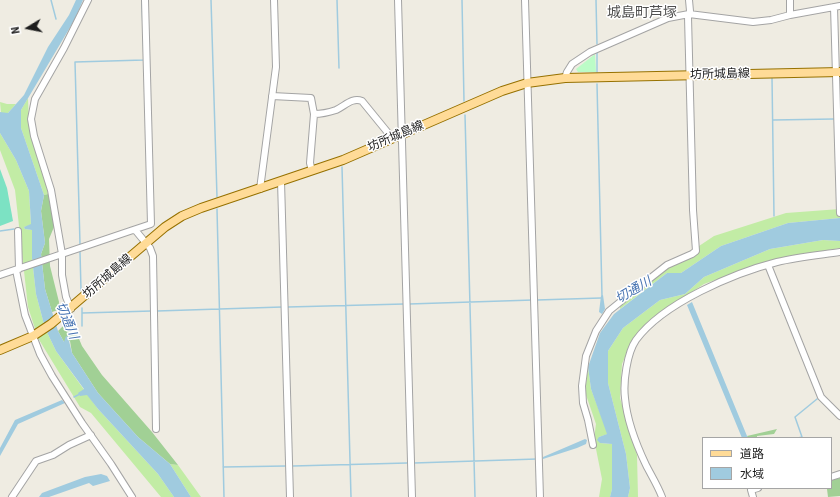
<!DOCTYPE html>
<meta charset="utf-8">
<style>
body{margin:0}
#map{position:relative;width:840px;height:497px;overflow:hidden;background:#efece2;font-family:"Source Sans 3","Noto Sans JP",sans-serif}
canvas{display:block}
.legend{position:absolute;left:702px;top:437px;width:130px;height:52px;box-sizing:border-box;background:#fff;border:1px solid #a5a5a5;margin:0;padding:5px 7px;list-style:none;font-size:12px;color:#1d1d1d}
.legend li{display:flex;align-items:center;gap:8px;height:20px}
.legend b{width:20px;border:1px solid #a5a5a5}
.north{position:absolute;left:8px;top:8px;width:40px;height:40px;-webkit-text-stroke:3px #fff;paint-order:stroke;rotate:260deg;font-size:11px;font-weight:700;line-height:16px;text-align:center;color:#1d1d1d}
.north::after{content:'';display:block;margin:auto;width:14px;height:18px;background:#1d1d1d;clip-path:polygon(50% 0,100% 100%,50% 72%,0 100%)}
</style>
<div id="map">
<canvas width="840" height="497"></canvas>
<ul class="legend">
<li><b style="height:5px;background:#ffdb97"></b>道路</li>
<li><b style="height:11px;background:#a0cbdf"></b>水域</li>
</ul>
<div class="north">N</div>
</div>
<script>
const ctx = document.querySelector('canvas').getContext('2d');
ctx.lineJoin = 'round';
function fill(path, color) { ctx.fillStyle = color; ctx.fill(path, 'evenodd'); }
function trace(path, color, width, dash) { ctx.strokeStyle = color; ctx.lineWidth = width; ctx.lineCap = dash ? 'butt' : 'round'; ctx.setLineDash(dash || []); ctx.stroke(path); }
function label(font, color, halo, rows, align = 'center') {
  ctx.font = font + ' "Source Sans 3","Noto Sans JP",sans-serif'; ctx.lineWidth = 3; ctx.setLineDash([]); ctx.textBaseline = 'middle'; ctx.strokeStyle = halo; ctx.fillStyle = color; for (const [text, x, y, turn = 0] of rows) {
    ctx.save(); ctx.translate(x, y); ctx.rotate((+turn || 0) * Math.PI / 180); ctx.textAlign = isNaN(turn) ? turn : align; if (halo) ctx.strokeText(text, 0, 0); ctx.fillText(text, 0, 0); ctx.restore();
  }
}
const grass = new Path2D(`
 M28,98L29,126L40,158L48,194L44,195L21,128V110Z
 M0,102L7,104H16L8,113H1Z
 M0,133L16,160L29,191L31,225L24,227L25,229L32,230V258L36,294L45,328L56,351L98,409L158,474L174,497H161L91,413L80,407L38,338L28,307L15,190L0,150Z
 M840,209V218L788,223L721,246L681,273H667L620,309V305L669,266L698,254L699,246L714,236L786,213Z
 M823,240L840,241V248L771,260L704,284L652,318L633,338L622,364L620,398L637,455L638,497H628L630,488L626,454L608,383V351L623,328L660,300L685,294L704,277L770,249Z
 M588,367L591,389L608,434L599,437L600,443L612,444V489L610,497H599L602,479L594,439L596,424L585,392Z
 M170,464L178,465L201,497H191Z`);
const forest = new Path2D(`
 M48,194L51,205L54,227L49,239L50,266L59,302L58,310L52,312L45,289L41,254L45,243L41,211L44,195Z
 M68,321L72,322L82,346L102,375L152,432L178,465L170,464L138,437L98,393L72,353L70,341L64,342L58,331Z
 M777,429L774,434L757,436V438H748L747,436Z
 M840,478V496L828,497L827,489L831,488V480Z`);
const park = new Path2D(`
 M595,54L596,72H578L576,69Z`);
const pitch = new Path2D(`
 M0,169L7,188L13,221L0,226Z`);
const water = new Path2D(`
 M76,0H83L75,19L21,110V128L44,195L41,211L45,243L41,254L45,289L58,331L64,342L66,336L68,337L72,353L98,393L138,437L170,464L191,497H174L158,474L98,409L87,395L80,396L78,393L84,389L56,351L45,328L36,294L32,258V230L25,229L24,227L31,224L29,191L16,160L0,133V112L8,113L24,95L48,47L69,15Z
 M840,218V241L823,240L770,249L704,277L685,294L660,300L623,328L608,351V383L626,454L630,488L628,497H610L612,489V444L600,443L597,440L599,437L607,434L591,389L588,367L600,333L614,314L667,273H681L721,246L788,223Z
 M603,295L605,309L602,314L599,312L601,296Z
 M692,302L747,436L748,438H742L687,305Z
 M62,400L65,403L18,424L0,456V448L15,420Z
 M585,439L587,440L586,444L577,448L543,459V457Z
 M101,474L107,476L110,481L93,486L89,483L49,497H39L42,493L85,477Z`);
const stream = new Path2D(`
 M51,0L56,19
 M211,0L217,197
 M337,0L339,68
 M462,0L464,101
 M596,0L597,44
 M597,53V72
 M772,78L774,216
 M597,84L602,296
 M465,115L475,497
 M773,120L834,119
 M342,167L351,497
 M217,209L224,497
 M0,231L14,229
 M80,244L75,62L144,60L142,0
 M80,252L81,290
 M537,300L601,298
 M409,304L533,300
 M288,307L404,304
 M82,308V326
 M157,311L282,307
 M82,313L152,311
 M68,337L76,330
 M74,397L80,394
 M798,438L802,437L795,417L817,399
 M414,463L537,459
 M293,466L407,463
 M223,467L286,466`);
const minor = new Path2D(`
 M398,0L412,497
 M525,0L540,497
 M834,7L840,213
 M790,15V0
 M565,78L567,72L572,64L590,52L668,18L689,14L753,22L771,20L790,15L840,6
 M272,96L311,98L314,114
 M312,171L310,163L314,114C320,114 330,112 336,110C345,106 352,97 362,101L393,139
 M281,181L290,497
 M260,189L276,67L274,0
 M133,230L151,224L145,0
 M18,231L19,269
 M768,265L821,397L840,416
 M16,270L25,315L40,354L52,376L82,423L111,464L132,497
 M0,275L133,230L136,231L150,248L153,256L156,429
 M71,309L66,297L62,275V254L51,190L34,136L31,119L35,99L64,48L88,0
 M593,445L588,420L583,403L582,386L586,356L596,331L609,311L625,298L667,265L692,254L696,251L693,210L688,17L690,11L689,0
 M831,477L840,474
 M12,497L36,461L53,455L69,445L91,435
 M662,497C658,486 651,475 646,465C636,444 627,421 625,398C623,382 627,353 636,340C663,303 734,273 777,262C797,257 819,255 840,252
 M753,497L751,490L758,488`);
const major = new Path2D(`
 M0,350L33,336L51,324L165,227L182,216L201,208L343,160L502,91L527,83L565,78L840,72`);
const streetNames = [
 ["坊所城島線",720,75,-1],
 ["坊所城島線",396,137,-23],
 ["坊所城島線",108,277,-41]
];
const waterNames = [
 ["切通川",634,291,-30],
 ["切通川",66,321,68]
];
const quarterNames = [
 ["城島町芦塚",642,14]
];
fill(grass, '#c2eca5');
fill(forest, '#a1d095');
fill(park, '#bcfcc7');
fill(pitch, '#7ce2c3');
fill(water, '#a0cbdf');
trace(stream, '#a0cbdf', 1.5);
trace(minor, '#a4a4a4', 8);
trace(major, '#967100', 10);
trace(minor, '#fff', 6);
trace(major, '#ffdb97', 8);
label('12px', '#1d1d1d', '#fff', streetNames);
label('italic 13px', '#4572b1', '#fff', waterNames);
label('14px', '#505050', '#fff', quarterNames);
</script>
